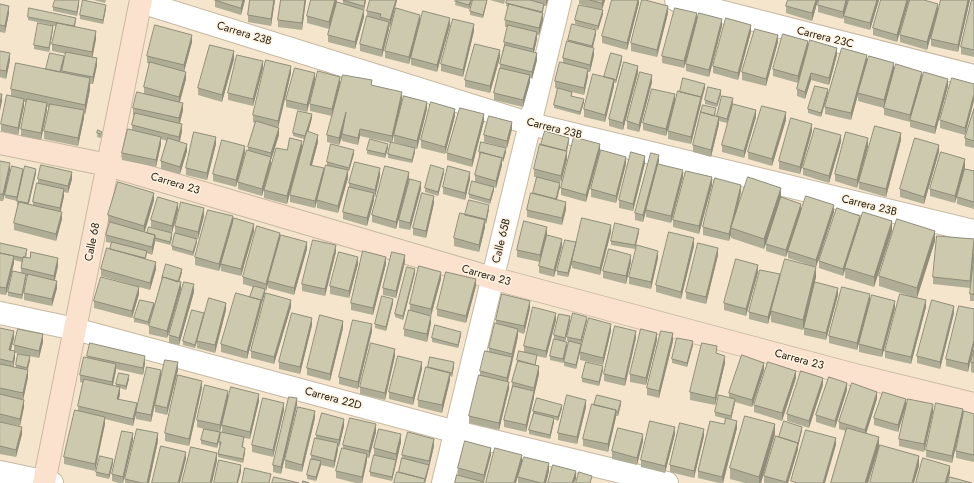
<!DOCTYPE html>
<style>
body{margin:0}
canvas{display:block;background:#f4e5cc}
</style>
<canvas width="974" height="483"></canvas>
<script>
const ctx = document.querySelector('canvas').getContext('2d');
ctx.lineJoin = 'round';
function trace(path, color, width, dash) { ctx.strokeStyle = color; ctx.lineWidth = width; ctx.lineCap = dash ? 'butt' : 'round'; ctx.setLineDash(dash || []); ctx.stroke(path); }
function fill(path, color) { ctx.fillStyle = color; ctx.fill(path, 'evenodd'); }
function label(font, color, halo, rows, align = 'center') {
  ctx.font = font + ' Jost,sans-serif'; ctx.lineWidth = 3; ctx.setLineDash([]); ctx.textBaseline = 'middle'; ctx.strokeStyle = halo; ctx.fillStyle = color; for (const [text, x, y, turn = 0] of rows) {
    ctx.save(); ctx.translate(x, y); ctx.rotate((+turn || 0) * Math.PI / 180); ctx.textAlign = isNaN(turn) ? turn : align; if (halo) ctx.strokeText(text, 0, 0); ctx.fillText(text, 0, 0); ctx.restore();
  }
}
const street = new Path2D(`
 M676,0L974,76
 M141,2L531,124L974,231
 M0,313L75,329L456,432L667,483
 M0,472L52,483
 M443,483L560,0`);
const secondary = new Path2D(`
 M0,143L108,165L492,278L851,374L974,404
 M44,483L141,0`);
const wall = new Path2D(`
 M93,0H106L105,3Z
 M215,0H245L241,15L215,7Z
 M250,0H275L271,26L248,22V15Z
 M281,0H306L302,30L278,27V20Z
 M337,0L329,29L307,23V16Z
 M343,0H366L364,10L343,4Z
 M370,0H397L390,27H389L382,57L360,51V44L367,18V11Z
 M456,0H472L469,9L455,5Z
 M487,0L483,18L470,15V11Z
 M490,0H505L504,4Z
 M507,0H548L546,6H544L543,13V20L539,35H537V39L534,52L537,60L532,79L530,78V82L523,107L494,100V93L500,69V64L504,46V42L508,27H505V20L509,7L506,6Z
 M579,0H605L602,10L579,4Z
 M639,0V3L627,50L602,43V36Z
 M788,0H818L812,21L786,13V6Z
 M848,0L843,19L818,12V5Z
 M879,0L870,30L844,23V16Z
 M909,0L897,42L873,35V28Z
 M941,0H970L958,52L931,46V39Z
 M974,0V57L961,54V47Z
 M0,4L9,13L5,33L0,32Z
 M79,4L77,16L53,11V7Z
 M938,4L927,50L900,42V35Z
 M106,8L103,24L80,19V15Z
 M668,13L657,57L631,51V43Z
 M603,14L598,30L575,24V20Z
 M28,17L76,21L75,27L96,39L92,57L97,65L93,84H90V89L85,115L84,114V118L78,146L44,139V131L49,107H47V110L41,140L21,136V129L27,102H24V106L18,135L1,131V124L11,96V89L64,60L61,72L62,73L66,54L52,51V44L56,26H53V29L49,52L34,49V45L50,25L28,20Z
 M364,17L355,49L328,42V35Z
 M697,21L684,68L662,63V56Z
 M420,22L409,64L385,58V51Z
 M450,25L437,72L411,65V58Z
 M722,26L709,77L686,71V64Z
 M474,31L463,77L441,71V64Z
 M751,32L738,80L713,73V66Z
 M596,34L593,48L594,55L590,72H588V76L584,95L572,92V96L584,102L580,115L554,108V105L558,89L555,88V81L563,62V58L568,40Z
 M810,40L837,55L829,85L811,80L805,99L797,96V89Z
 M192,42L184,71L186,79L180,102L183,110L180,123L182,131L180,142L187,151L180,174L161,169V161L167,141L161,139V144L156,167L122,160V153L132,130V125L134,115H133V108L144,93V87L150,64L147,63V56Z
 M778,42L766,86L742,80V72Z
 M808,48L798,83L773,76V69Z
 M0,51L10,60L6,79L0,77Z
 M500,57L490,93L465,87V80Z
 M234,59L222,102L198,95V88Z
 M622,60L616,83H614V86L605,122L584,117V109L604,77Z
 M867,62L851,120L825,114V107Z
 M263,68L253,106L228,100V93Z
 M894,70L884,108L858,101V93Z
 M291,73L278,128L279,135L271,160V164L262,196L238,189V182L248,150V147L255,123L253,122V115Z
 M638,73L623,130L609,126V119Z
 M922,79L948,86L935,134L910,127V120L921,82L910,122L884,115V108Z
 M315,80L307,112L286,107V100Z
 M652,82L639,132L627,129V121Z
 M340,84L332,116L310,111V104Z
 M974,84L965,135L940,128V120Z
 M372,85L402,100L392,142L415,152L412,163L388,158V154L391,143L360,136L358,145L342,141V137L339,145L327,142V135Z
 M705,88L691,144L668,139V131L680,92Z
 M828,93L821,117L808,113V109Z
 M721,94L717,107L705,104V100Z
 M675,101L666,136L643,130V123Z
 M733,102L727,123L719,121V124L711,157L693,152V145L716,112L715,116H717Z
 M427,109L417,149L394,142V135Z
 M974,109V148L965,146V138Z
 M455,116L445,154L421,148V140Z
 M756,117L744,158L722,152V145Z
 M312,118L308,132L318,142L312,165L324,175L327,165V162L354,154L349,171H348V178L338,213L317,208V201L315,208L290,202V195L301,152L287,204L264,198V190L287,150L302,148L304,139L293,136V133Z
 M786,120L772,166L748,159V152Z
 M484,121L472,167L447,160V153Z
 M512,129L507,148L484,142V135Z
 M98,130L102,135L101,138L97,137Z
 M812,131L800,174L779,169V161Z
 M901,140L886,197L859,189V182Z
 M569,141L567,151V159L560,183V187L557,199L566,209L562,225L527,217V210L533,194L537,177H534V169Z
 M841,142L829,183L803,175V168Z
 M216,144L207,180L186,175V168Z
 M868,146L857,188L835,181V174Z
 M388,148L385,158L367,154V150Z
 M600,151L586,202L561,195V188Z
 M479,152H506L503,162L502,161V165L496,188L494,187V190L490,204L469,198V194L475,182V175L480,156L479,155Z
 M939,152L924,204L900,197V189Z
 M245,153L236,187L213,181V174Z
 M0,161L10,170L3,201H0Z
 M659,162L658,164L683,177L671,223L646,217V211L643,222L635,220V213Z
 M645,163L633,211L619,208V200Z
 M626,164L616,203L591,197V189Z
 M965,167L955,203L930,196V189Z
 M974,171V209L957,204V197Z
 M23,173L17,201L5,198V195Z
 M36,173L29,204L33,205V202L38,183V179H72L68,193L64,192V196L60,212L62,219L56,241L14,230V223L18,205H17V201Z
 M444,173L438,196L425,192V188Z
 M380,176L375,197H374V200L367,226L343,219V212L349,187V183Z
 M409,179L396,229L372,222V215Z
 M470,179L465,200L443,194V187Z
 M712,185L699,234L673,227V220Z
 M421,189L410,230L399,228V220Z
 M741,192L737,211L781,198L764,249L731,238V234L729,241L703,235V227Z
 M154,200L145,232L172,237L170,245L155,241L152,255L147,253L146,259L156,269L150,290L101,276V269L110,249L112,243L106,242V235L110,223L108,222V215Z
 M434,203L426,238L413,235V228Z
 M489,209L486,224L485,223V227L479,252L454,246V238L465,215Z
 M178,210L172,233L151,227V220Z
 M801,210L834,212L816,267L788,258V251L786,257L766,251V244Z
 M204,216L198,239H197V242L193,256L172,250V246L175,233V226Z
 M233,223L254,231L241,276L221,271V265L219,271L195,265V257Z
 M892,231L874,287L845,278V268L843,276L819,268V261Z
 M611,232L600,275L572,268V263L568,277L557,275V271L576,242Z
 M639,232L635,249L611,245V241Z
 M547,234L540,262L517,257V250Z
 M280,237L307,249L294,295L268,288V282L266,291L265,290V293L261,305L247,359L221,352V344L250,297L253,287L243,284V277Z
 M935,241L917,298L926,307L911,364L885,358V351L910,296L879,286V276Z
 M0,243L27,253L26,258L58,266L55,280L57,288L52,306L24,300V293L28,277L26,276L22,299L8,296V292L21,273V268L22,262L14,260V263L6,295L0,294Z
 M562,246L554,277L539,273V266Z
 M694,246L681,299L656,292V285Z
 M974,247L970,288L933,284V277Z
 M336,252L325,296L302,291V284Z
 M974,254V301H970V294Z
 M718,255L706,304L686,299V292Z
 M658,258L651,289L629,284V277Z
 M405,262L396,298L383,295V288Z
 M631,262L626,284L603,278V271Z
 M358,264L349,298L330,294V286Z
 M386,264L373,315L351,310V303Z
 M182,272L179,282L181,289L167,338L149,334V326L162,278Z
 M758,272L746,316L724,310V303Z
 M415,273L403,320L395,317V314Z
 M816,277L803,330L771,322V313L768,324L749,319V312L780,280Z
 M441,279L431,316L429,315L431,323L427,342L404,336V329L410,311V304Z
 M476,286L466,323L437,316V309Z
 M194,292L179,345L169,343V335Z
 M139,294L132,318L94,308V301Z
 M838,295L826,340L804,335V328Z
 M870,301L857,350L829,343V336Z
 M393,303L386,331L375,328V324Z
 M154,307L148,325L134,322V318Z
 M291,307L274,364L251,358V351Z
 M530,308L524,334L518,332V336L508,382L509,389L499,430L469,423V416L480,375V371L489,351V348L496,323V320Z
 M895,308L882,357L859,352V344Z
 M974,309L968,372L946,366V359Z
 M226,310L215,353L197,348V341Z
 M954,313L940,369L917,363V356Z
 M204,317L195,348L183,345V341Z
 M556,320L546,358L537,356L535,365L539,374L526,432L504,427V420L512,387V382L517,364V360L524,352V346Z
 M570,320L565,342L554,339V335Z
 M587,320L581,344V348L576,369L564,366V362L569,341H567V337Z
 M312,325L300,374L279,369V362Z
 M0,328L14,338L11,350L14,351V345L43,342L39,358L15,353V358L13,367H16V365L30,360L28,370V377L23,399L24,407L20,426L0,422Z
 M343,328L330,381L307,375V368Z
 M372,331L358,389L339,384V377Z
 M611,331L603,365L580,360V352Z
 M461,335L458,348L432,342V338Z
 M636,338L625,386L604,381V374Z
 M657,340L646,385L630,382V374Z
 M673,341L659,398L647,395V388Z
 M693,345L687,367L672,363V359Z
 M567,346L563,363L550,360V356Z
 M974,350V373L971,372V362Z
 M717,354L725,363L715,405L690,400V392Z
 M87,356L145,363L143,375L116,369L113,386L116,387V384L129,379L126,390L120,388V394L119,399L137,409L161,377L151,422L136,419V413L133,426L105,419V424L95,471L64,464V457L78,411V406L83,383L80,382V375L87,358Z
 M395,356L385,400L360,394V387Z
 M454,366L452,377L450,376V380L442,413L418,407V400L428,368Z
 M422,369L413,405L389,399V392Z
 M178,370L167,415L155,412V405Z
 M603,370L599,386L582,382V378Z
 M764,370L752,407L735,402L731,419L737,428L723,483H719L698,478V471L724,424L726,419L715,416V412L729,398V393Z
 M796,378L782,421L754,412V405Z
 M823,385L809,428L787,421V414Z
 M202,388L189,446L165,441V433Z
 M847,390L835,428L816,422V415Z
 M228,398L220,432V436L217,448L201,444V440L204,429L197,427V420Z
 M877,399L866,434L879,447L868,483H831L846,431L839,429V422Z
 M259,401L250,439L244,438L243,447L245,452L243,463L218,457V454L220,446L219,445V442L222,432V425Z
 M621,404L618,416H616L608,452L583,446V439L594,405Z
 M297,405L281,474L273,472V465Z
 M906,406L898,432L874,425V418Z
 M586,407L577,444L558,440V433Z
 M562,408L558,421L554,419V422L550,439L529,434V430L533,414V411Z
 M284,410L273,457L252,452V445Z
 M933,412L924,452L899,446V439Z
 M974,414V462L956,458V451Z
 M963,416L952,463L926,457V450Z
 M315,418L302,472L285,468V460Z
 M0,422L22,434L16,457L0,454Z
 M344,426L339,447H338V450L334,468L321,465L316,481L307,479V475L311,459V455L316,438V435Z
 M802,430L788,483H764V476L779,437Z
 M376,432L369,458H367V461L362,483H356L336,478V471L343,448V445Z
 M675,434L665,473L641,467V460Z
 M775,434L761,483H745L730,479V468Z
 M704,436L694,478L670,472V465Z
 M133,440L123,483H119L112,481V474Z
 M158,441L149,483H125V479Z
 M643,441L637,465L612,459V451Z
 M401,442L392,481L370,476V472L374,455V448Z
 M434,446L425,483L399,472L402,458V455Z
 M491,455L484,483L458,475V468Z
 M113,463L109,479L96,476V472Z
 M549,471L546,483H518V477Z`);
const shadedWall = new Path2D(`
 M79,0V4L77,16V12Z
 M243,0H245L241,15V8Z
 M274,0H275L271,26V19Z
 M305,0H306L302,30V23Z
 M335,0H337L329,29V22Z
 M365,0H366L364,10V6Z
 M396,0H397L390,27V20Z
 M471,0H472L469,9V5Z
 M487,0V2L483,18V15Z
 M546,0H548L546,6Z
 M603,0H605L602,10V3Z
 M638,0H639V3L627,50V43Z
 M816,0H818L812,21V13Z
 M846,0H848L843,19V12Z
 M877,0H879L870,30V23Z
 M907,0H909L897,42V35Z
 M968,0H970L958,52V45Z
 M938,4V11L927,50V42Z
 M106,5V8L103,24V20Z
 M9,6V13L5,33V26Z
 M668,6V13L657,57V50Z
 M364,10V17L355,49V42Z
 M603,10V14L598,30V26Z
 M543,13V20L539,35V28Z
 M697,13V21L684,68V61Z
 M420,15V22L409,64V57Z
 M450,18V25L437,72V65Z
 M722,19V26L709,77V70Z
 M389,22V29L382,57V50Z
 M474,24V31L463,77V70Z
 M751,25V32L738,80V73Z
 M53,26V29L49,52V48Z
 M596,30V34L592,50V46Z
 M96,31V39L92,60V52Z
 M537,32V39L533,56V49Z
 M192,35V42L184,72V65Z
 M778,35V42L766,86V79Z
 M808,41V48L798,83V76Z
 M594,48V55L590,72V65Z
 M837,48V55L829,85V78Z
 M500,50V57L490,93V86Z
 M234,51V59L222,102V95Z
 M10,53V60L6,79V71Z
 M537,53V60L532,79V72Z
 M867,55V62L851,120V113Z
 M64,56V60L60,77V74Z
 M622,56V60L616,83V80Z
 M97,58V65L93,84V77Z
 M263,61V68L253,106V99Z
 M894,63V70L884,108V100Z
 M291,66V73L278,128V121Z
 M638,66V73L623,130V123Z
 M588,69V76L584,95V88Z
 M186,72V79L179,104V97Z
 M922,72V79L910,122V115Z
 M315,73V80L307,112V105Z
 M811,73V80L805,99V92Z
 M530,75V82L523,107V100Z
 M652,75V82L639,132V125Z
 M340,77V84L332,116V109Z
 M90,78V89L85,115V105Z
 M614,79V86L605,122V115Z
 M948,79V86L935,134V127Z
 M705,84V88L701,101V97Z
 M828,89V93L821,117V113Z
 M721,90V94L717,107V104Z
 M402,92V100L392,143V136Z
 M2,94V101L0,111V104Z
 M675,94V101L666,136V129Z
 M974,94V101L965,135V128Z
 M701,97V104L691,144V137Z
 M733,98V102L727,123V119Z
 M24,99V106L18,135V128Z
 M584,99V102L580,115V112Z
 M427,102V109L417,149V141Z
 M47,103V110L41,140V133Z
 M183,103V110L179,126V118Z
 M455,109V116L445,154V147Z
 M84,110V118L78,146V138Z
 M756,110V117L744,158V151Z
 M346,112L342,134V137L339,145V138Z
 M786,112V120L772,166V159Z
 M312,114V118L306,140V136Z
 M484,114V121L472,167V160Z
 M719,117V124L711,157V150Z
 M512,122V129L507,148V141Z
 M182,124V131L179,144V137Z
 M812,124V131L800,174V167Z
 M279,128V135L271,160V164L262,196V189L271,157V153Z
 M360,129V136L358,145V138Z
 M901,133V140L886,197V189Z
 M318,135V142L310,172V165Z
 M841,135V142L829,183V176Z
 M161,137V144L156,167V160Z
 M216,137V144L207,180V173Z
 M569,138V141L566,155V152Z
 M868,138V146L857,188V180Z
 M302,141V149L287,204V196Z
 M187,144V151L180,174V167Z
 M388,144V148L385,158V154Z
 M600,144V151L586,202V195Z
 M939,145V152L924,204V197Z
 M245,146V153L236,187V180Z
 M415,148V152L412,163V160Z
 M506,148V152L503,162V158Z
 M354,150V154L349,171V168Z
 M567,151V159L561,183V176Z
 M659,155V162L643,222V215Z
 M645,156V163L633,211V204Z
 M626,157V164L616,203V196Z
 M502,158V165L496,188V181Z
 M965,159V167L955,203V196Z
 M10,163V170L3,201V194Z
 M324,168V175L315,208V201Z
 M380,168V176L375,197V190Z
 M23,169V173L17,201V197Z
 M36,169V173L28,207V203Z
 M444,169V173L438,196V192Z
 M348,170V178L338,213V206Z
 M683,170V177L671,223V216Z
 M72,172V179L68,193V186Z
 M409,172V179L396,229V222Z
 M470,172V179L465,200V193Z
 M712,177V185L699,234V226Z
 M421,182V189L410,230V223Z
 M560,183V187L556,203V199Z
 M741,185V192L732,229L731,228V234L729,241V234Z
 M494,187V190L490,204V200Z
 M781,188V198L764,249V239Z
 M64,189V196L60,215V208Z
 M154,193V200L144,233V226Z
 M374,193V200L367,226V218Z
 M434,196V203L426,238V231Z
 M566,202V209L562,225V218Z
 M178,203V210L172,233V226Z
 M801,204V211L786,257V250Z
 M489,205V209L486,224V220Z
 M834,205V212L816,267V260Z
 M204,208V216L198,239V232Z
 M62,212V219L56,241V234Z
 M233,216V224L219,271V264Z
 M860,216V223L843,276V269Z
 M485,219V227L479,252V245Z
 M892,221V231L874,287V277Z
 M254,224V231L241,276V269Z
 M611,225V232L600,275V268Z
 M547,227V234L540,262V255Z
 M639,229V232L635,249V245Z
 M935,231V241L917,298V288Z
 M172,233V237L170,245V242Z
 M280,233V240L266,291V284Z
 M155,235V242L152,255V247Z
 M694,238V246L681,299V292Z
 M197,239V242L193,256V252Z
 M562,239V246L554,277V270Z
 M974,239V247L970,288V281Z
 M307,242V249L294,295V288Z
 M576,242L572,263L568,277V273Z
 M336,245V252L325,296V289Z
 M718,248V255L706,304V297Z
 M658,251V258L651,289V282Z
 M405,255V262L396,298V291Z
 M631,255V262L626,284V276Z
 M14,256V263L6,295V288Z
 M358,257V264L349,298V291Z
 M386,257V264L373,315V308Z
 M58,258V266L54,283V276Z
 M156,262V269L150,290V283Z
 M758,265V272L746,316V309Z
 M816,267V277L803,330V320Z
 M182,269V272L178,286V282Z
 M415,269V273L403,320V316Z
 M441,272V279L431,316V309Z
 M26,274V278L22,299V295Z
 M780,274V282L768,324V317Z
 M476,279V286L466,323V316Z
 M57,281V288L52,306V299Z
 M181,282V289L167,338V331Z
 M194,284V292L179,345V338Z
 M139,287V294L132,318V311Z
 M838,288V295L826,340V333Z
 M265,289V293L261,306V302Z
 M870,294V301L857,350V343Z
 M393,299V303L386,331V327Z
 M261,300V307L247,359V352Z
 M291,300V307L274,364V357Z
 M926,300V307L911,364V357Z
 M530,301V308L524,334V326Z
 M895,301V308L882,357V350Z
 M154,303V307L148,325V322Z
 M226,303V310L215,353V345Z
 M954,306V313L940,369V362Z
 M204,313V317L195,348V345Z
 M556,313V320L546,358V351Z
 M431,316V323L427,342V334Z
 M570,316V320L565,342V338Z
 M587,317V320L581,344V340Z
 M312,318V325L300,374V367Z
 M343,321V328L330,381V374Z
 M372,324V331L358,389V382Z
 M611,324V331L603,365V358Z
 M518,329V336L507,385V378Z
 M14,331V338L9,357V350Z
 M636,331V338L625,386V379Z
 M461,332V335L458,348V345Z
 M657,333V340L646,385V378Z
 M673,333V341L659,398V391Z
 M43,334V342L39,358V351Z
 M974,340V347L968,372V364Z
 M693,341V345L687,367V363Z
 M567,342V346L563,363V359Z
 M581,344V348L576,369V365Z
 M395,349V356L385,400V393Z
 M15,351V358L13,369V362Z
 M30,356V360L27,371V368Z
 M145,356V363L143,375V368Z
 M725,356V363L715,405V398Z
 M178,362V370L167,415V408Z
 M422,362V369L413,405V398Z
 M454,362V366L452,377V373Z
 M764,363V370L752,407V400Z
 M116,364V371L112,389V382Z
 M539,366V374L534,395V388Z
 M603,366V370L599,386V382Z
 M28,370V377L23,401V393Z
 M161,370V377L151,422V415Z
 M796,371V378L782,421V413Z
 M450,373V380L442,413V405Z
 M129,375V379L126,390V386Z
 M823,378V385L809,428V421Z
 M202,381V388L189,446V439Z
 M509,382V389L499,430V423Z
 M847,383V390L835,428V421Z
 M120,387V394L117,406V399Z
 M228,391V398L220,432V425Z
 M534,391V398L526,432V425Z
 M877,392V399L865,437V430Z
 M259,394V401L250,439V432Z
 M297,398V405L281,474V467Z
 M735,399V403L731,420V416Z
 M906,399V406L898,432V425Z
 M24,400V407L20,426V419Z
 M586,400V407L577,444V437Z
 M621,401V404L618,416V412Z
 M137,403V410L133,426V419Z
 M284,403V410L273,457V450Z
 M933,404V412L924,452V444Z
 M562,405V408L558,421V417Z
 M963,409V416L952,463V456Z
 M616,410V417L608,452V444Z
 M315,411V418L302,472V465Z
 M105,417V424L95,471V464Z
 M554,418V422L550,439V435Z
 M344,419V426L339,447V440Z
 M737,421V428L723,483L722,477Z
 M376,424V432L369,458V451Z
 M775,424V434L761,483H759V477Z
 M22,427V434L16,457V450Z
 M675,427V434L665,473V466Z
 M802,427V430L798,447V450L788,483H786Z
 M704,429V436L694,478V471Z
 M220,432V436L217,448V444Z
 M133,433V440L123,483V477Z
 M158,433V441L149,483H147Z
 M401,434V442L392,481V477L396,460V454Z
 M643,434V441L637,465V458Z
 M879,437V447L868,483H865Z
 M836,438V445L825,483H823Z
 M434,439V446L429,468V461Z
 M338,443V450L334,468V461Z
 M245,448V452L243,463V459Z
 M491,448V455L483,483L484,475Z
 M186,452V459L180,483H178Z
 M217,453V461L212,483H210Z
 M367,454V461L362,483V477Z
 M522,455V462L516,483H514Z
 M919,456V466L914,483H912Z
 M113,459V463L109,479V475Z
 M321,461V465L316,481V477Z
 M549,463V471L546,483H544Z
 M241,465V472L238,483H237Z
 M429,465V468L425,483V479Z
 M950,466V473L947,483H945Z
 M576,471V479L574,483H572Z`);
const building = new Path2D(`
 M55,0H79L77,12L53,7Z
 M83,0L106,5L103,20L80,15Z
 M215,0H243L241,8Z
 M250,0H274L271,19L248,15Z
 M281,0H305L302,23L278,20Z
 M311,0H335L329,22L307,16Z
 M343,0H365L364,6Z
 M370,0H396L390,20L380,17L381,14L367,11Z
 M456,0H471L469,5L455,1Z
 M473,0H487L483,15L470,11Z
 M507,0H530L544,4L542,12L506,3Z
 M590,0H603L602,3Z
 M612,0H638L627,43L602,36Z
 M642,0H645L668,6L657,50L631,43Z
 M788,0H816L812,13L786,6Z
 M819,0H846L843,12L818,5Z
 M849,0H877L870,23L844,16Z
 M881,0H907L897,35L873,28Z
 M910,0H924L938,4L927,42L900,35Z
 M941,0H968L958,45L931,39Z
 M972,0H974V50L961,47Z
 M337,2L364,10L355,42L328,35Z
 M0,4L9,6L5,26L0,25Z
 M509,4L543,13L539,28L505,20Z
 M579,5L603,10L598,26L575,20Z
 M29,8L76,18L74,26L28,17Z
 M396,8L420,15L409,57L385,51Z
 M675,8L697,13L684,61L662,56Z
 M423,11L450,18L437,65L411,58Z
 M699,13L722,19L709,70L686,64Z
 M367,16L389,22L382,50L360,44Z
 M726,18L751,25L738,73L713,66Z
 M453,19L474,24L463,70L441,64Z
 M38,23L53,26L49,48L34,45Z
 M57,23L96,31L92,52L52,44Z
 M572,24L596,30L592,46L568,40Z
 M155,25L192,35L184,65L147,56Z
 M508,25L537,32L533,49L504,42Z
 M755,29L778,35L766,79L742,72Z
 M783,34L808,41L798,76L773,69Z
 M810,40L837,48L829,78L811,73L805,92L797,89Z
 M567,41L594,48L590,65L563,58Z
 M475,44L500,50L490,86L465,80Z
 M210,45L234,51L222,95L198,88Z
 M505,45L537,53L532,72L500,64Z
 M842,48L867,55L851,113L825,107Z
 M0,51L10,53L6,71L0,70Z
 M66,52L97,58L93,77L62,71Z
 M50,53L64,56L60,72L46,69Z
 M611,53L622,56L616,80L604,77Z
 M237,55L263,61L253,99L228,93Z
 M869,56L894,63L884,100L858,93Z
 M266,60L291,66L278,121L253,115Z
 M150,62L186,72L179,97L144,87Z
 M560,62L588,69L584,88L555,81Z
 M624,62L638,66L623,123L609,119Z
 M16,63L90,78L85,105L11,89Z
 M896,64L922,72L910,115L884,108Z
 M295,68L315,73L307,105L286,100Z
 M500,68L530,75L523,100L494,93Z
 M318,71L340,77L332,109L310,104Z
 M640,72L652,75L639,125L627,121Z
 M924,72L948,79L935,127L910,120Z
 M593,74L614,79L605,115L584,109Z
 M343,75L372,80L371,85L402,92L392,136L360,129L358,138L342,134L346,112L339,138L327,135Z
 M683,78L705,84L701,97L680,92Z
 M952,78L974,84V94L965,128L940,120Z
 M815,86L828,89L821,113L808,109Z
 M708,87L721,90L717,104L705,100Z
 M558,88L572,92L571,96L584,99L580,112L554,105Z
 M652,89L675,94L666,129L643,123Z
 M678,91L701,97L691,137L668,131Z
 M137,92L183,103L179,118L133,108Z
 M0,94H2L0,104Z
 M7,95L24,99L18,128L1,124Z
 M404,96L427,102L417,141L394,135Z
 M722,96L733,98L727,119L717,116Z
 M27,99L47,103L41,133L21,129Z
 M431,102L455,109L445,147L421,140Z
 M50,104L84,110L78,138L44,131Z
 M733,104L756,110L744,151L722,145Z
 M703,105L716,108L714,116L701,112Z
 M762,106L786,112L772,159L748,152Z
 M460,108L484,114L472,160L447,153Z
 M974,109V141L965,138Z
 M298,111L312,114L305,136L293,133Z
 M701,112L719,117L711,150L693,145Z
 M135,113L182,124L179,137L132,125Z
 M489,116L512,122L507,141L484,135Z
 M791,118L812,124L800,167L779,161Z
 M256,121L279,128L271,153L248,147Z
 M875,126L901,133L886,189L859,182Z
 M815,128L841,135L829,176L803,168Z
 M128,129L161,137L156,160L122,153Z
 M98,130L102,132L101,134L97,133Z
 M307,131L318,135L310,165L324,168L315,201L290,195Z
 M545,131L569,138L566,151L541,145Z
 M194,132L216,137L207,173L186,168Z
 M846,132L868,138L857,180L835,174Z
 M574,137L600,144L586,195L561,188Z
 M168,138L187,144L180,167L161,161Z
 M290,138L302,141L287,196L264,190L276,148L287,150Z
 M915,138L939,145L924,197L900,189Z
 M370,139L388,144L385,154L367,150Z
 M222,140L245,146L236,180L213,174Z
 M391,142L415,148L412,160L388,154Z
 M481,142L506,148L503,158L479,152Z
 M331,144L354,150L349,168L327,162Z
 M540,144L567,151L561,176L534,169Z
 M247,150L271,157L262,189L238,182Z
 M601,150L626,157L616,196L591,189Z
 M481,152L502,158L496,181L475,175Z
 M631,152L645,156L633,204L619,200Z
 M941,152L965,159L955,196L930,189Z
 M651,153L659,155L643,215L635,213Z
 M0,161L10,163L3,194H0Z
 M355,162L380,168L375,190L349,183Z
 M658,164L683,170L671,216L646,210Z
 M41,165L72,172L68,186L38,179Z
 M326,165L348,170L338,206L317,200Z
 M431,165L444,169L438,192L425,188Z
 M12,166L23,169L17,197L5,195Z
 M25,166L36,169L28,203L17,201Z
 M385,166L409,172L396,222L372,215Z
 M448,166L470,172L465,193L443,187Z
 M965,169L974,171V202L957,197Z
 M686,171L712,177L699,226L673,220Z
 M537,177L560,183L556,199L533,193Z
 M748,177L781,188L764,239L731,228Z
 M715,178L741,185L729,234L703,227Z
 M410,179L421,182L410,223L399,220Z
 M472,181L494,187L490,200L469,194Z
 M118,182L154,193L144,226L108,215Z
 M37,183L64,189L60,208L33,202Z
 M349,187L374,193L367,218L343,212Z
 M422,193L434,196L426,231L413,228Z
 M531,193L566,202L562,218L527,210Z
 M806,196L834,205L816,260L788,251Z
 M158,197L178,203L172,226L151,220Z
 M781,197L801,204L786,250L766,244Z
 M469,200L489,205L486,220L465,215Z
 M19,202L62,212L56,234L14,223Z
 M181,202L204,208L198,232L175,226Z
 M837,208L860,216L843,269L819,261Z
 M208,210L233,216L219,264L195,257Z
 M863,212L892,221L874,277L845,268Z
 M460,213L485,219L479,245L454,238Z
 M234,218L254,224L241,269L221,264Z
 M582,218L611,225L600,268L572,261Z
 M897,219L935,231L917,288L879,276Z
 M524,221L547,227L540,255L517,250Z
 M110,222L155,235L152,247L106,235Z
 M615,223L639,229L635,245L611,241Z
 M257,226L280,233L266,284L243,277Z
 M149,227L172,233L170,242L155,238V235L147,233Z
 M669,232L694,238L681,292L656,285Z
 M175,233L197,239L193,252L172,246Z
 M281,235L307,242L294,288L268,281Z
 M547,235L562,239L554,270L539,266Z
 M937,236L974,239L970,281L933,277Z
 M313,240L336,245L325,289L302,284Z
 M565,240L576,242L568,273L557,271Z
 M112,242L147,251L145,258L110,249Z
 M0,243L27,249L25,257H23V258L0,253Z
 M698,243L718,248L706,297L686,292Z
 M637,245L658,251L651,282L629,277Z
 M107,248L156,262L150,283L101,269Z
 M609,249L631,255L626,276L603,271Z
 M363,251L386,257L373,308L351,303Z
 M31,252L58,258L54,276L21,268L23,257L30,258Z
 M339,252L358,257L349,291L330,286Z
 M392,252L405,255L396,291L383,288Z
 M0,253L14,256L6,288L0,287Z
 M974,254V294H970Z
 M736,259L758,265L746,309L724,303Z
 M785,259L816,267L803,320L771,311Z
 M166,264L182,269L178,282L163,277L162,278Z
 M419,266L441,272L431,309L410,304Z
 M407,267L415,269L403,316L395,314Z
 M760,270L780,274L768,317L749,312Z
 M13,271L26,274L22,295L8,292Z
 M446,272L476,279L466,316L437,309Z
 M28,274L57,281L52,299L24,293Z
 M101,277L139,287L132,311L94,301Z
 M163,277L181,282L167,331L149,326Z
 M184,282L194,284L179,338L169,335Z
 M815,282L838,288L826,333L804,328Z
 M254,286L265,289L261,302V300L250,297Z
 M842,287L870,294L857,343L829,336Z
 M236,293L261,300L247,352L221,344Z
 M266,293L291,300L274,357L251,351Z
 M502,294L530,301L524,326L496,320Z
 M900,294L926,300L911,357L885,351Z
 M872,295L895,301L882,350L859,344Z
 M382,296L393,299L386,327L375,324Z
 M209,298L226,303L215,345L197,341Z
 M140,300L154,303L148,322L134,318Z
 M932,300L954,306L940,362L917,356Z
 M959,306L974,309V340L968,364L946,359Z
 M533,307L556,313L546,351L524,346Z
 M192,310L204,313L195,345L183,341Z
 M409,310L431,316L427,334L404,329Z
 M292,313L312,318L300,367L279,362Z
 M573,313L587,317L581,340L567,337Z
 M559,314L570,316L565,338L554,335Z
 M320,315L343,321L330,374L307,368Z
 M589,318L611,324L603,358L580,352Z
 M353,320L372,324L358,382L339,377Z
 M495,323L518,329L512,354L489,348Z
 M435,325L461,332L458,345L432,338Z
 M615,326L636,331L625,379L604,374Z
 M0,328L14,331L9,350L15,351L13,362L0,359Z
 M18,329L43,334L39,351L14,345Z
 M641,329L657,333L646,378L630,374Z
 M661,331L673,333L659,391L647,388Z
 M677,338L693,341L687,363L672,359Z
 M554,339L567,342L563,359L550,356Z
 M569,341L581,344L576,365L564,362Z
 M90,343L145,356L143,368L87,356Z
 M371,343L395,349L385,393L360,387Z
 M702,343L717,346L716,353L725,356L715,398L690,392Z
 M974,350V363L971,362Z
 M485,351L512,357L507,378L480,371Z
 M519,351L537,355L535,365L517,360Z
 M18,354L30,356L27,368L16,365Z
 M742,355L764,363L752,400L729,393Z
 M398,356L422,362L413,398L389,392Z
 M84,357L116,364L112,382L80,375Z
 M430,357L454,362L452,373L428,367Z
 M165,360L178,362L167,408L155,405Z
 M518,361L539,366L534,388L512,382Z
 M586,362L603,366L599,382L582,378Z
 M768,362L796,371L782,413L754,405Z
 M0,364L28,370L23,393L0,388Z
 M147,367L161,370L151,415L136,412Z
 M426,367L450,373L442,405L418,400Z
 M801,371L823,378L809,421L787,414Z
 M119,373L129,375L126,386L116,384Z
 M178,375L202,381L189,439L165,433Z
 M479,375L509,382L499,423L469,416Z
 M829,377L847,383L835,421L816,415Z
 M84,379L120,387L117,399L137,403L133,419L78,406Z
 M852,383L877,392L865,430L839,422Z
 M205,385L228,391L220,425L197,420Z
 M513,386L534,391L526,425L504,420Z
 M231,387L259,394L250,432L222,425Z
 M883,392L906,399L898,425L874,418Z
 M0,394L24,400L20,419L0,414Z
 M567,395L586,400L577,437L558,433Z
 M597,395L621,401L618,412H616V410L594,405Z
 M719,395L735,399L731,416L715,412Z
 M289,397L297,398L281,467L273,465Z
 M263,398L284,403L273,450L252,445Z
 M537,398L562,405L558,417L533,411Z
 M908,399L933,404L924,444L899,439Z
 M936,403L963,409L952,456L926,450Z
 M592,404L616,410L608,444L583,439Z
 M298,407L315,411L302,465L285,460Z
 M75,410L105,417L95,464L64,457Z
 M964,411L974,414V455L956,451Z
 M322,413L344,419L339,440L316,435Z
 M534,413L554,418L550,435L529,430Z
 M745,416L775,424L759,477L730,468Z
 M350,418L376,424L369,451L343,445Z
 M726,418L737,421L722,477L698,471L710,421L724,424Z
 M650,421L675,427L665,466L641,460Z
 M784,421L802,427L798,444V443L779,437Z
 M0,422L22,427L16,450L0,446Z
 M680,423L704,429L694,471L670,465Z
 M618,428L643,434L637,458L612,451Z
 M847,428L879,437L865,483H831Z
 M137,429L158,433L147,483H142L125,479Z
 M204,429L220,432L217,444L201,440Z
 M379,429L401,434L396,454L374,448Z
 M806,430L836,438L823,483H797L791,481Z
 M122,431L133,433L123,477L112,474Z
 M221,432L244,437L242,447L245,448L243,459L218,454L221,442H219Z
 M408,432L434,439L429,461L402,455Z
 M776,436L798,443L786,482L764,476Z
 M315,438L338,443L334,461L311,455Z
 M465,441L491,448L484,475L458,468Z
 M880,445L919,456L912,483H870Z
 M161,446L186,452L178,483H152Z
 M191,447L217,453L210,483H182Z
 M342,448L367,454L362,477L336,471Z
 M495,448L522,455L514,483H486Z
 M374,455L396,460L392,477L370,472Z
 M100,456L113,459L109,475L96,472Z
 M524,457L549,463L544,483H541L518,477Z
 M402,458L429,465L425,479L399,472Z
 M923,458L950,466L945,483H916Z
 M311,459L321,461L316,477L307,475Z
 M219,460L241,465L237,483H214Z
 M553,465L576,471L572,483H548Z
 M245,468L271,474L269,483H242Z
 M397,472L425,479L424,483H394Z
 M579,472L592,476L590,483H576Z
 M457,475L484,482L483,483H455Z
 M274,477L299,483H272Z
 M950,477L972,483H948Z
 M303,481L309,483H303Z`);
const streetNames = [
 ["Carrera 23B",244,34,17],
 ["Carrera 23C",825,38,14],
 ["Carrera 23B",554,129,14],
 ["Carrera 23",175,184,17],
 ["Carrera 23B",869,206,14],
 ["Calle 65B",502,241,-76],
 ["Calle 68",93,242,-79],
 ["Carrera 23",486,276,16],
 ["Carrera 23",799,360,15],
 ["Carrera 22D",333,399,15]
];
trace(street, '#c7b9a1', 24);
trace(secondary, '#c7b9a1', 24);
trace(street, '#fff', 22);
trace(secondary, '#fbe2cf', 22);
fill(wall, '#afad96');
fill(shadedWall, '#8f8d7a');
fill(building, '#ccc9ae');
trace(building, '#8f8d7a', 1);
label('11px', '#1c170e', '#fff2df', streetNames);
</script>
